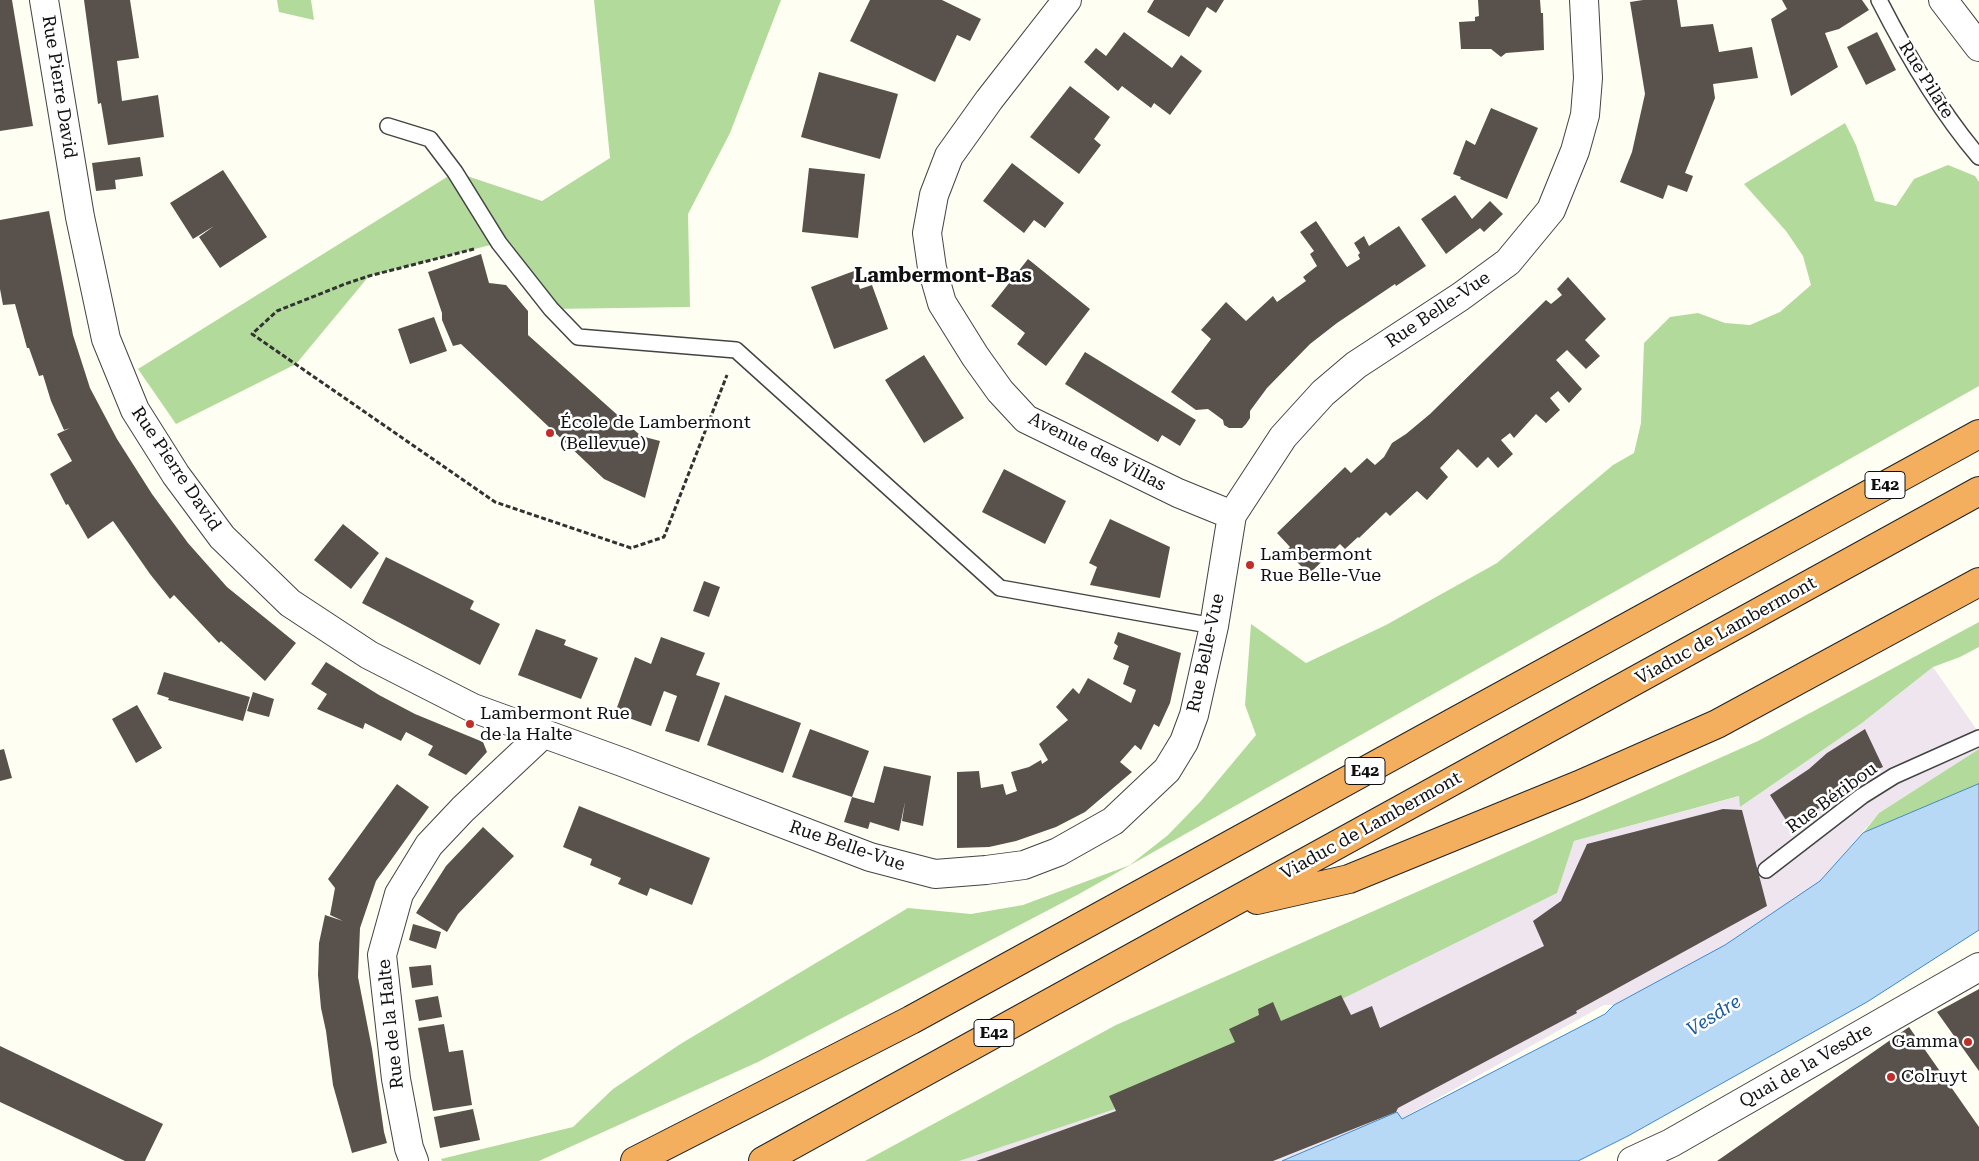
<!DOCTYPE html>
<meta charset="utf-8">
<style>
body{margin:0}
canvas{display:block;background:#fffef3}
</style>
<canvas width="1979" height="1161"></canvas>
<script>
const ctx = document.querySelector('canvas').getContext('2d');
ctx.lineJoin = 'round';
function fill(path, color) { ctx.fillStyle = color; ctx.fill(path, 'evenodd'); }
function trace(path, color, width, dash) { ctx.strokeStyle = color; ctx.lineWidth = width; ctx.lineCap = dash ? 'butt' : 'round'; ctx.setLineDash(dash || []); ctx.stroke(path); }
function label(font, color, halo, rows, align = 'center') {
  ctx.font = font + ' "Roboto Serif",serif'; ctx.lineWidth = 5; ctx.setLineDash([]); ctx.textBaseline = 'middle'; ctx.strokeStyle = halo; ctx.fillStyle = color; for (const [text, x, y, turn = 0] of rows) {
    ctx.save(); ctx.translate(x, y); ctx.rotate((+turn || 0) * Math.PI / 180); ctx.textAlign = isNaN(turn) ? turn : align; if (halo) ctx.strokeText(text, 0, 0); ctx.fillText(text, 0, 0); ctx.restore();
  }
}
const industrial = new Path2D(`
 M1933,667L1979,733V749L1879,813L1820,881L1725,945L1614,1005H1604L1401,1119L1397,1112L1282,1161H949L1556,893L1574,841L1740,796V807L1862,723Z`);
const forest = new Path2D(`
 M277,0H311L314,20L279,12Z
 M594,0H781L730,133L688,214L690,307L551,309L498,243L369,276L296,364L176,424L138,369L455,172L542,201L610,158Z
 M1845,123L1856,145L1875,201L1896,206L1914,179L1948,165L1975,176L1979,182V386L1079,894L758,1062L539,1161H442L441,1159L573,1127L613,1089L682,1043L908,908L971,914L1023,905L1130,865L1168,835L1200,802L1256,735L1245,705L1251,624L1306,663L1386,625L1497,563L1613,465L1634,453L1641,423L1644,343L1670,317L1698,313L1725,323L1750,325L1780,312L1811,285L1803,256L1786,231L1744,184Z
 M1979,622V647L1960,657L1933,667L1862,723L1740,807L1739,796L1574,841L1557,893L1344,998L1111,1098L1115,1109L959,1161H865L1116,1025L1758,741Z
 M1979,749V784L1863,833L1879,813Z`);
const water = new Path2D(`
 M1979,784V930L1867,1002L1628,1136L1578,1161H1282L1397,1112L1402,1119L1605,1014L1614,1005L1725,945L1820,881L1863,833Z`);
const building = new Path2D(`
 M0,0H12L33,126L0,131Z
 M84,0H130L139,58L117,61L122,101L158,95L164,137L108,145L101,103L98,104Z
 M870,0H942L981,19L970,41L957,35L935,82L850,41Z
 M1154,0H1224L1216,13L1207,7L1189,37L1147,12Z
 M1478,0H1540L1541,13H1543L1544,50L1506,53L1501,57L1491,49H1461L1459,22L1475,21V17L1479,16Z
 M1643,0H1677L1681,27L1713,24L1719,52L1752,47L1758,78L1713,84L1715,98L1685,173L1693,176L1687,192L1668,185L1663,199L1620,182L1632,152L1645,94L1630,2Z
 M1782,0H1862L1869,10L1839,29L1825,33L1838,67L1791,96L1771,19L1787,9Z
 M1124,32L1172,68L1181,55L1202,71L1170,115L1154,103L1151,108L1122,86L1118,91L1084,62L1096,48L1106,56Z
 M1877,32L1896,70L1866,85L1847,47Z
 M819,72L898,94L880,159L801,137Z
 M1070,86L1110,117L1094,139L1101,145L1079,174L1030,137Z
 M1491,108L1538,128L1507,199L1460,179L1461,177L1453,174L1466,140L1475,145Z
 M140,157L143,176L115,180L116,189L96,191L92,163Z
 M1012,163L1064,203L1045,228L1034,220L1024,233L983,201Z
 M809,168L865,174L858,238L802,232Z
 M223,170L267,237L220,268L199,237L214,226L193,239L170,203Z
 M1455,195L1472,219L1490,201L1503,214L1484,232L1480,228L1446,254L1421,219Z
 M49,211L73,335L90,388L117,439L152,494L188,543L227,587L296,643L265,681L221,641L219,643L174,595L170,599L150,574L113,521L88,539L68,504L66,505L50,474L72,461L57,434L70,428L64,430L51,401L43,375L39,376L29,348H27L15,304L3,305L0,289V220Z
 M1316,221L1347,267L1360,259L1358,255L1360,253L1354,243L1364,236L1369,246L1399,226L1426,266L1396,286L1395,284L1337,323L1310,344L1267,388L1250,411V418L1246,424L1242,428H1229L1224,425L1223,420L1208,409L1196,410L1171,392L1211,339L1201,330L1226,302L1246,321L1273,296L1277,302L1306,281L1303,277L1317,266L1310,254L1314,251L1300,232Z
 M481,254L489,283L506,285L528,311V335L641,436L660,441L645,498L604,479L461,344L453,346L442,320V313L428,272Z
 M1028,259L1090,309L1046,366L1017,344L1025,333L991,306Z
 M854,271L860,289L872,285L888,329L834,349L811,287Z
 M1568,277L1606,319L1585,340L1600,356L1586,369L1567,350L1556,360L1582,389L1569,403L1558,391L1550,398L1560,410L1546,423L1536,414L1514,438L1510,433L1501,440L1513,454L1498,468L1488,457L1477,468L1458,449L1440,468L1448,477L1427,500L1417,491L1390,516L1386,512L1359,538L1358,537L1345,549L1340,544L1309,574L1286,551L1290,547L1277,533L1345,467L1351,473L1367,458L1375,465L1384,457L1392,443L1406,434L1430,414L1546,300L1551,304L1562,295L1557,289Z
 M434,317L447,351L410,364L398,329Z
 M1085,352L1196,420L1180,446L1162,435L1158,442L1065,384Z
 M924,355L964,418L924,443L885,380Z
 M1004,469L1066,501L1045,544L982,512Z
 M1110,519L1170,547L1160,598L1090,585L1097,567L1089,563Z
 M343,524L379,553L351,589L314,560Z
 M386,557L474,601L470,609L500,624L480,665L362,603Z
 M704,581L720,587L709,617L693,611Z
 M536,629L566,640L564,645L598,658L581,699L518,675Z
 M1118,632L1181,653L1170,703L1159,727L1154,724L1141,750L1135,745L1120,762L1132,772L1085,812L1056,827L1016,841L989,847L957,848V772L979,771L981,788L1003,784L1006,795L1017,791L1011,772L1029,767L1041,760L1042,764L1048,760L1039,744L1068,720L1056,707L1073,688L1079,694L1088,678L1131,703L1136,690L1123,684L1129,666L1113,659L1118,646L1114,643Z
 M661,637L705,653L696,675L720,683L699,742L665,731L677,696L664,691L651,726L615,713L635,657L651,664Z
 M326,662L379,695L415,714L483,742L487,752L466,775L428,755L433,746L406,732L401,741L365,723L363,729L317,709L327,694L311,684Z
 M164,672L250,697L243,721L168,700L169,698L157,694Z
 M253,692L274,699L269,717L247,711Z
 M725,695L801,723L783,773L707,745Z
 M137,705L162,748L136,763L112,719Z
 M810,729L869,751L852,797L792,777Z
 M1865,729L1883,767L1866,774L1869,776L1807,816L1789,825L1770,795L1809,769L1827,753Z
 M4,749L12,778L0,781V750Z
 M884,766L931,776L923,826L902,821L905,802L899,831L870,822L868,829L844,822L852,797L874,803Z
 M397,784L429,807L376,881L360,928L358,977L372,1049L384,1132L387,1143L352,1153L333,1085L326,1031L321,1008L318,975L319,943L325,915L343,921L330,915L335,888L328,879Z
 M579,806L710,858L692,905L650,888L647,896L618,884L621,878L590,865L592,859L563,847Z
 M1723,809L1742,810L1767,906L1576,1011L1577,1013L1398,1108L1396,1112L1273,1161H976L1116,1111L1109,1096L1235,1042L1229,1029L1259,1015L1258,1009L1273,1002L1281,1021L1341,995L1351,1015L1372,1006L1380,1028L1544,946L1533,921L1561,901L1587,844Z
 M483,827L514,856L458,914L447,932L416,913L446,866Z
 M413,924L441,932L436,949L409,940Z
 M431,965L433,985L412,988L409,967Z
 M1979,989V1071L1937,1012Z
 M438,996L442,1017L419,1021L415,1000Z
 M444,1024L449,1052L463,1050L472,1105L433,1111L418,1028Z
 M1909,1027L1979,1127V1161H1717Z
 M0,1046L163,1124L145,1161H125L0,1102Z
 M473,1109L480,1140L440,1148L434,1117Z`);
const path = new Path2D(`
 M474,249L369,276L345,284L277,311L252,334L495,502L631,548L664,537L727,375`);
const service = new Path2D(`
 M1879,0C1907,55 1939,110 1979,157
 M388,126L430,139L455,172L499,243L551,309L578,337L736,350L1000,588L1214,626
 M1766,870L1862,796L1894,776L1979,738`);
const minor = new Path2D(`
 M44,0L80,217L106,339L135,410L176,475L222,537L290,603L369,655L473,708L622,762L870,857L935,874L986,870L1024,865L1058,852L1113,821L1167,770L1184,742L1194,715L1214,626L1232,515L1283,437L1323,393L1356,365L1460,297L1508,262L1551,210L1575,151L1585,115L1588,78L1584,0
 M1067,0L989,100L949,156L934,195L927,233L932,268L942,303L975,356L1000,391L1026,419L1178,493L1232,515
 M414,1161L409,1148L396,1079L382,955L399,894L429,845L463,809L543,734
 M1632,1161L1671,1143L1979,967`);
const tertiary = new Path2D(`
 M1943,0L1979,47`);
const motorway = new Path2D(`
 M1257,900L1349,879L1579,785L1717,724L1979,582
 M635,1161L911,1020L1979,434
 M763,1161L1979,491`);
const markers = [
 [550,433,5,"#c12e27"],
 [1250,565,5,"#c12e27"],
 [470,724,5,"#c12e27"],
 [1968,1042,5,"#c12e27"],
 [1891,1077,5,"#c12e27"]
];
const shields = [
 [1885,485,40],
 [1365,771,40],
 [994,1033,40]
];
const shieldNames = [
 ["E42",1885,485],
 ["E42",1365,771],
 ["E42",994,1033]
];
const streetNames = [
 ["Rue Pilate",1926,80,58],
 ["Rue Pierre David",59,87,81],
 ["Rue Belle-Vue",1438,310,-34],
 ["Avenue des Villas",1097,452,27],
 ["Rue Pierre David",176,469,56],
 ["Viaduc de Lambermont",1726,631,-29],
 ["Rue Belle-Vue",1206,653,-78],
 ["Rue Béribou",1832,798,-36],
 ["Viaduc de Lambermont",1371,826,-29],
 ["Rue Belle-Vue",847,846,19],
 ["Rue de la Halte",391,1024,-96],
 ["Quai de la Vesdre",1806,1066,-30]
];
const poiNames = [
 ["École de Lambermont",560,423],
 ["(Bellevue)",560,444],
 ["Lambermont",1260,555],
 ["Rue Belle-Vue",1260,576],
 ["Lambermont Rue",480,714],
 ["de la Halte",480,735],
 ["Gamma",1958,1042,"right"],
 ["Colruyt",1901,1077]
];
const waterNames = [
 ["Vesdre",1714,1016,-32]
];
const quarterNames = [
 ["Lambermont-Bas",943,276]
];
fill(industrial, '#eee5ee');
fill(forest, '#b2db9b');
fill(water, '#b8d9f6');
trace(water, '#3f88cd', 1);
fill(building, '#59524c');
trace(service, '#434343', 18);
trace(minor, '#434343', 30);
trace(tertiary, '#434343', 30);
trace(motorway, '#212121', 30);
trace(path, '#323232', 3, [5, 2.5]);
trace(service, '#fff', 15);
trace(minor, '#fff', 28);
trace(tertiary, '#fff', 28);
trace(motorway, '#f3af5d', 28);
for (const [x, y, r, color] of markers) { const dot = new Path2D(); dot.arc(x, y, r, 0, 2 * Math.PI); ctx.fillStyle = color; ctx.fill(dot); trace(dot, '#fff', 2); }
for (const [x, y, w] of shields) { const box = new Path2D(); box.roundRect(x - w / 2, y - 13.5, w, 27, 4); ctx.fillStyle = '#fff'; ctx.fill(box); trace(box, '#101010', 1); }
label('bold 16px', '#101010', null, shieldNames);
label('18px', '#101010', '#fff', streetNames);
label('18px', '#101010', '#fff', poiNames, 'left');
label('italic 19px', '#185aa3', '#fff', waterNames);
label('bold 20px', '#101010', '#fff', quarterNames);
</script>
